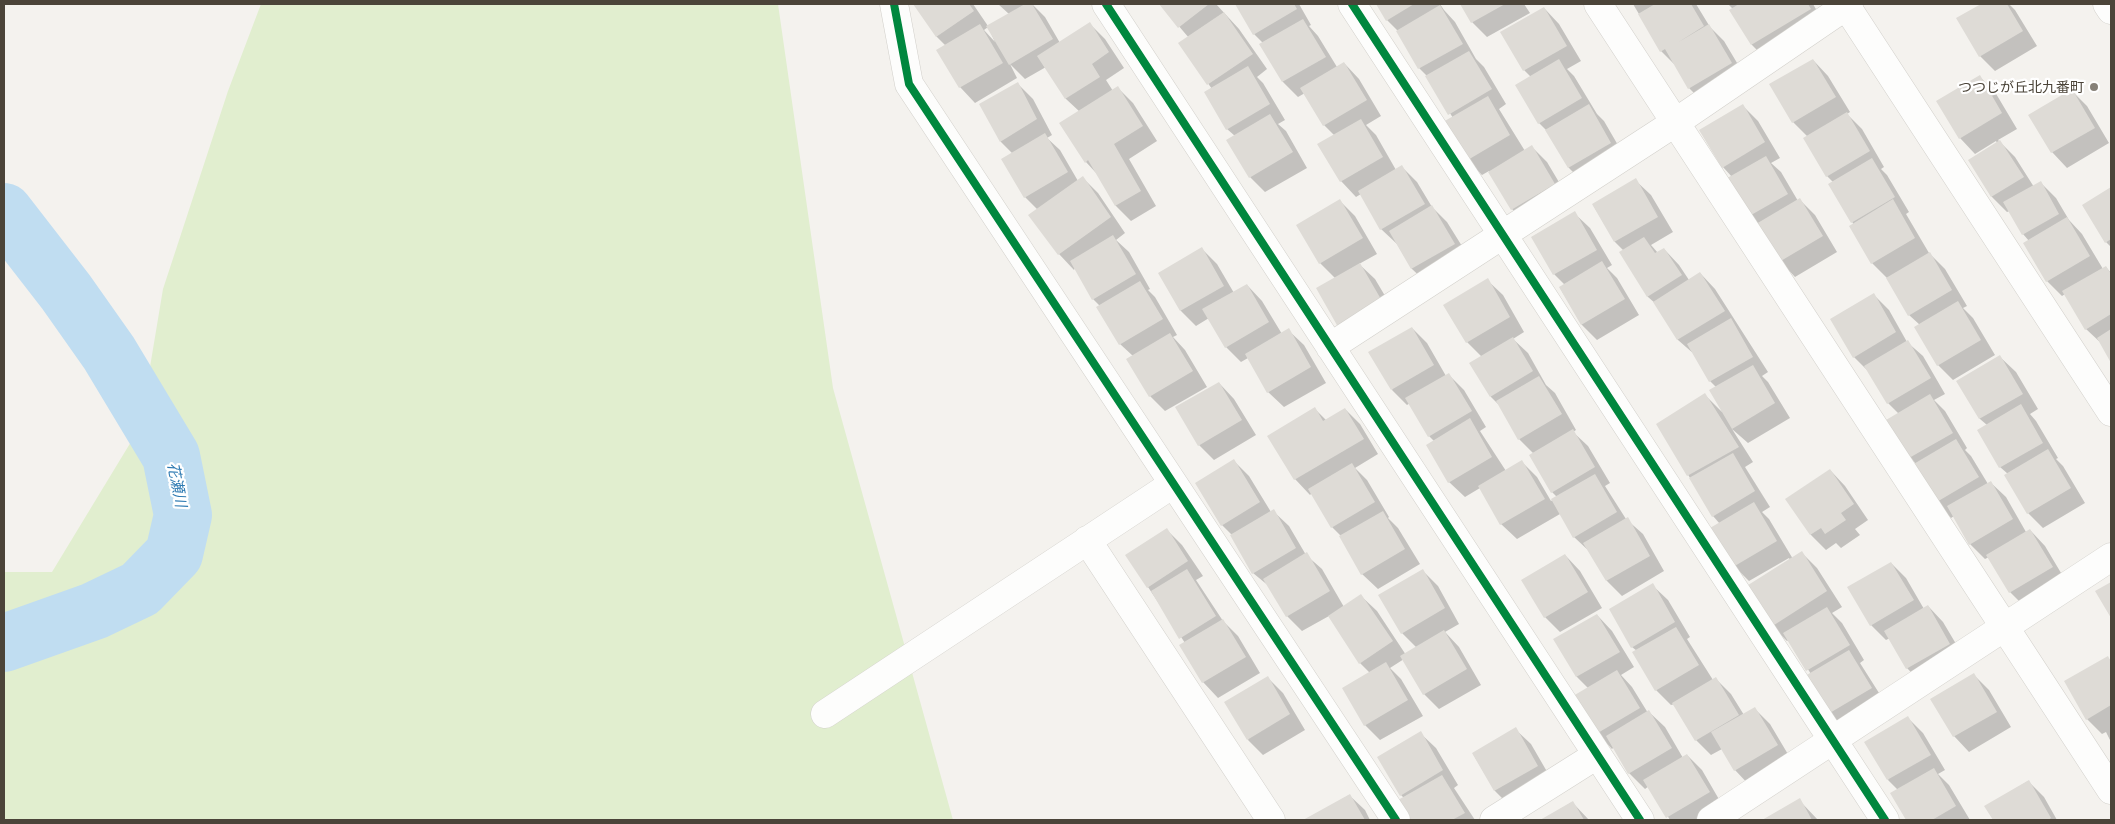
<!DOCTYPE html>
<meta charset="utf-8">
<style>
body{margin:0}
#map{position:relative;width:2115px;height:824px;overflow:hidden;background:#f4f2ee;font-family:Barlow,sans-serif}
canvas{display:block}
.frame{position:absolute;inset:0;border:5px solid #4b4439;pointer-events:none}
</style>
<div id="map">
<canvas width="2115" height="824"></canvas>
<div class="frame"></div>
</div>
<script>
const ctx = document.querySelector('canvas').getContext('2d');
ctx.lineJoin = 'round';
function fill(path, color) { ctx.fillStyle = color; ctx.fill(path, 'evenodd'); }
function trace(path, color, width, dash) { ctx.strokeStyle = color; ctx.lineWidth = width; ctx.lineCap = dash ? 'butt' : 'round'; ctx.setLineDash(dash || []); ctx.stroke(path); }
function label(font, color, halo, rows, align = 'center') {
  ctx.font = font + ' Barlow,"Noto Sans JP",sans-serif'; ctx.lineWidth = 4.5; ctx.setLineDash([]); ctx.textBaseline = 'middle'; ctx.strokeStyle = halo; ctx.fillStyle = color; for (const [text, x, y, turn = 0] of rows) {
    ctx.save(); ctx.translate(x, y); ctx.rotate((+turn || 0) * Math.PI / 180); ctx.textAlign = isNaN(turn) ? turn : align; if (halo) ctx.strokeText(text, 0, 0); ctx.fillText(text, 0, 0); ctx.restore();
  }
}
const green = new Path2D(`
 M261,4H778L833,388L953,820H4V572H52L140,427L163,289L228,91Z`);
const shadow = new Path2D(`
 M915,4H973L988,26L1009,14L998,4H1032L1045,17L1060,43L1090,24L1105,39L1124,68L1106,80L1113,91L1118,88L1133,103L1157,141L1129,159L1156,206L1131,221L1116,206L1097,174L1086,162L1080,112L1066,99L1046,67L1025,79L1010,64L1017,78L975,103L960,87L946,46L936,36ZM988,27L995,42L984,30Z
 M1160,4H1216L1239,29L1267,69L1257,77L1263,83L1285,120L1278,124L1286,131L1307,168L1265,192L1250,177L1235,136L1227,129L1212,89L1180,44L1189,38Z
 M1236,4H1299L1311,25L1309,26L1318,36L1337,67L1344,63L1359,79L1381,116L1366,125L1376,135L1396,170L1402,167L1417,182L1432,207L1447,222L1470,259L1428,284L1412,269L1397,244L1381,229L1361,194L1356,197L1341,181L1334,135L1324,125L1305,93L1298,97L1283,82L1261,45L1263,43L1254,34Z
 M1377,4H1440L1444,10L1455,22L1476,59L1484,67L1506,104L1499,109L1525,151L1532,147L1547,162L1569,199L1527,224L1512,209L1489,171L1482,175L1467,160L1453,118L1427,76L1419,68L1398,31L1387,20Z
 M1461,4H1524L1530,13L1487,37L1472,22Z
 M1633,4H1696L1710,27L1724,41L1746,78L1704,103L1689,88L1677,67L1661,51Z
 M1728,4H1813L1825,25L1767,60L1752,45L1731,10L1733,9Z
 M1983,4H2009L2015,10L2037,46L1995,71L1980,56L1958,19Z
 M1544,8L1559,24L1581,61L1567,69L1574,76L1597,114L1604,121L1626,159L1584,183L1569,168L1547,131L1539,123L1531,77L1524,70Z
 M1813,60L1828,76L1850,112L1847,114L1862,129L1884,167L1881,169L1887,175L1909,212L1906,214L1929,253L1945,269L1967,306L1963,308L1973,318L1995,355L1953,380L1938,365L1920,325L1909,315L1887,278L1872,263L1833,182L1827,176L1808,137L1793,122Z
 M1980,77L1995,92L2017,129L1998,140L2015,157L2034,187L2041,183L2056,198L2069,220L2082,234L2103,269L2106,267L2111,273V360L2102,344L2086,329L2065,294L2062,296L2047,281L2029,241L2023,234L2010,211L2007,212L1992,197L1970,161L1997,143L1996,141L1975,154L1960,138Z
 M1018,84L1033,99L1052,135L1047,138L1060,150L1078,181L1083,178L1098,193L1125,233L1116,240L1129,252L1150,289L1148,290L1155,297L1177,335L1173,337L1185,350L1207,387L1165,411L1150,396L1133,356L1120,344L1100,306L1093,299L1075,268L1074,270L1059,254L1038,210L1025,197L1013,154L1001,142L981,105Z
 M2072,91L2087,106L2109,143L2067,168L2052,152Z
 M1743,106L1758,121L1780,158L1771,163L1781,172L1798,201L1800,200L1815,215L1837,252L1795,277L1780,261L1761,234L1732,177L1723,167Z
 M1635,180L1651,195L1673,232L1651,245L1658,253L1664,249L1679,265L1689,280L1700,273L1715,289L1768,372L1762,376L1768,382L1790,418L1748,443L1732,429L1753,462L1745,467L1770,507L1762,512L1769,519L1793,559L1802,553L1817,568L1842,607L1832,613L1842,623L1864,660L1860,663L1886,704L1844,728L1829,713L1811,674L1789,640L1787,641L1772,626L1790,560L1789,558L1749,581L1734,566L1720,524L1713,516L1658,425L1705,395L1722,412L1716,387L1710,381L1694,354L1678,340L1656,304L1648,297L1621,253L1624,251L1615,242L1593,205Z
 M2111,189V247L2106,242L2084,205Z
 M1340,201L1355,216L1377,254L1359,264L1375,279L1397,316L1335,278L1320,263Z
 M1574,213L1590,228L1612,265L1607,268L1617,278L1639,315L1597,340L1582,325L1560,288L1565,285L1554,274L1532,237Z
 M1202,249L1217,264L1234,293L1247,285L1262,301L1282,334L1288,330L1304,345L1326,383L1284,407L1268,392L1248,358L1241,362L1226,347L1209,318L1196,326L1181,311L1159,273Z
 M1487,280L1503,295L1524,332L1513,339L1528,353L1546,385L1555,393L1576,430L1573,432L1588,446L1610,483L1605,486L1626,519L1643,534L1664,571L1622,596L1607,581L1590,552L1574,537L1560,514L1517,539L1501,524L1480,488L1465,497L1449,482L1434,441L1429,436L1410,403L1407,405L1392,390L1412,328L1427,343L1446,376L1449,375L1464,390L1486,427L1480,431L1506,471L1522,462L1537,477L1551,501L1557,497L1552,492L1533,453L1519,439L1499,405L1491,397L1482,357L1467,342Z
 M1874,295L1889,310L1907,342L1923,356L1945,394L1934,400L1945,411L1967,448L1965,450L1971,456L1988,484L1990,482L2006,497L2026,532L2030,530L2045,546L2067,583L2025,607L2010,592L1989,557L1985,559L1970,544L1954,516L1951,518L1936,503L1916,464L1910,457L1899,414L1888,403L1869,372L1854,357Z
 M2000,357L2016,372L2038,409L2030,414L2036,421L2058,458L2056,459L2063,466L2085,503L2043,528L2028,513L2008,474L2000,467L1979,430L1987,425L1980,419L1958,382Z
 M1219,383L1234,399L1256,435L1214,460L1199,445Z
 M1315,409L1326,420L1345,409L1360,424L1378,454L1355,468L1367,480L1389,517L1388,518L1398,528L1420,564L1378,589L1362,574L1341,536L1332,527L1312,493L1310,495L1295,479Z
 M1234,461L1249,476L1271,512L1273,511L1289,526L1306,555L1322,569L1344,607L1361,596L1377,611L1406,655L1417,648L1402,633L1423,571L1438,586L1459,624L1445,632L1459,647L1481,685L1439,709L1424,694L1404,659L1390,668L1401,679L1423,716L1380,740L1365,725L1370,673L1360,663L1329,616L1302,631L1287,616L1270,587L1253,573L1232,535L1222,525Z
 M1830,470L1845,486L1868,520L1855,529L1860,535L1841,548L1836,543L1826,550L1811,535L1787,499Z
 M1167,530L1182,545L1203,576L1196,580L1223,621L1238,636L1260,673L1218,698L1203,682L1181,645L1185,643L1148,587Z
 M1565,555L1580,571L1602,608L1560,632L1545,617Z
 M1891,563L1906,578L1924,609L1928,606L1943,622L1965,659L1922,684L1907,668L1890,638L1886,640L1871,625Z
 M1652,585L1668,600L1690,637L1687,639L1713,680L1716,679L1731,694L1744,715L1755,709L1770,724L1792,761L1750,786L1735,770L1722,749L1711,755L1696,740L1675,704L1671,705L1656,690L1637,651L1632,647Z
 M1597,615L1612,631L1634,667L1621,675L1632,687L1648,713L1649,712L1665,727L1683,758L1687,755L1702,770L1724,808L1703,820H1670L1649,786L1645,789L1629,773L1614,747L1612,749L1597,733L1588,688L1577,677L1555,640Z
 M2107,657L2111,661V742L2106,732L2102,734L2087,719Z
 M1974,675L1989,690L2011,727L1969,752L1954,736Z
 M1268,678L1283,693L1305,730L1263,755L1248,740Z
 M1908,718L1923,733L1945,770L1938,774L1949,785L1970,820H1907L1892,794L1898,790L1888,780Z
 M1515,729L1531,744L1553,782L1510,806L1495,791L1473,754Z
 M1420,733L1436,748L1458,785L1454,788L1475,820H1412L1400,801L1404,798L1401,795Z
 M2028,781L2044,797L2057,820H1994L1986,806Z
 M1349,795L1365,810L1370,820H1307Z
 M1799,800L1818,820H1765Z
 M1572,802L1589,820H1542Z`);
const river = new Path2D(`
 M4,212L66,292L109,353L171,456L183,515L174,554L140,589L94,611L4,643`);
const building = new Path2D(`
 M913,4H969L974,11L936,37Z
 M1025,4H1032L1053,39L1009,65L986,26Z
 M1159,4H1209L1178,28Z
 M1235,4H1294L1297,9L1253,35Z
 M1376,4H1414L1386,21Z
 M1460,4H1505L1471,23Z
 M1655,4H1691L1704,26L1677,43L1709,24L1732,63L1688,89L1665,49L1660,52L1638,14Z
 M1739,4H1808L1811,9L1751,45L1729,10Z
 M1981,4H2007L2023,31L1979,57L1956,18Z
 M1440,5L1463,44L1418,69L1396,31Z
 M1544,7L1567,46L1523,71L1500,32Z
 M1224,12L1253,54L1207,85L1178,43Z
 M1303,19L1326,57L1282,82L1259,44Z
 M1090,22L1109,52L1092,64L1100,77L1065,99L1037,56Z
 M980,24L1003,63L959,88L936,50Z
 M1469,51L1492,89L1448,115L1425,76Z
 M1559,59L1582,98L1538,124L1515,85Z
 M1813,59L1836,97L1792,123L1769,84Z
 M1344,62L1367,100L1323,126L1300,88Z
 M1248,66L1270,104L1226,130L1204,92Z
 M1980,75L2002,113L1959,139L1936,101Z
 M1018,82L1037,119L1000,142L979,104Z
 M1118,86L1143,126L1114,144L1141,191L1115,206L1088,160L1085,163L1059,123Z
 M2072,89L2095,128L2051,153L2028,115Z
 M1488,96L1510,135L1466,161L1443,122Z
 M1589,104L1611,143L1568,168L1545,130Z
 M1743,104L1765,142L1722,168L1699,130Z
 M1847,112L1870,151L1826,177L1803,138Z
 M1270,114L1293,152L1249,178L1226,140Z
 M1361,119L1383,157L1340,182L1317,144Z
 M1045,133L1068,172L1024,198L1001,159Z
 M2000,140L2024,177L1991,197L1968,160Z
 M1532,145L1555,184L1511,210L1488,172Z
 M1766,156L1788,194L1744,219L1722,181Z
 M1872,158L1895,197L1851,223L1828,184Z
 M1402,165L1425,204L1380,230L1358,191Z
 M1083,176L1111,217L1058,255L1028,215Z
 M1636,178L1658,217L1614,242L1592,204Z
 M2041,181L2059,214L2022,235L2003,202Z
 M2111,187V239L2105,243L2082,205Z
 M1800,198L1823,236L1779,262L1756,224Z
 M1340,199L1363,238L1319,264L1296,225Z
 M1893,199L1915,238L1871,264L1849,226Z
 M1432,205L1455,244L1411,269L1389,231Z
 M1575,211L1597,250L1553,275L1531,237Z
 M2067,217L2090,256L2046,282L2023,243Z
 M1113,235L1136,274L1092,300L1070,261Z
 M1644,237L1655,253L1664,248L1682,275L1647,297L1619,252Z
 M1202,247L1224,286L1180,311L1158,273Z
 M1930,252L1952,290L1908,316L1886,278Z
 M1602,261L1625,299L1581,325L1559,287Z
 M1360,263L1382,301L1338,327L1316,288Z
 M2106,266L2111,274V314L2085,330L2062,291Z
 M1700,272L1725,311L1677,340L1653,302Z
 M1488,278L1510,317L1466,343L1443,305Z
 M1140,281L1163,319L1119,345L1096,307Z
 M1247,284L1269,322L1225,348L1202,309Z
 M1874,293L1896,332L1853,358L1830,319Z
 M1958,301L1981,340L1937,366L1914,327Z
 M1731,318L1753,357L1709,382L1687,344Z
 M1412,327L1434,365L1391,390L1368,352Z
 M1289,328L1311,367L1267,393L1245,354Z
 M2111,329V363L2097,338Z
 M1170,333L1193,371L1149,397L1126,359Z
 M1513,337L1533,371L1490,397L1469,363Z
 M1908,340L1931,378L1887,404L1864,366Z
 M2000,355L2023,394L1979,419L1956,381Z
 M1753,365L1775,403L1732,429L1709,390Z
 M1449,373L1472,411L1428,437L1405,398Z
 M1539,376L1562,414L1518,440L1496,401Z
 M1219,382L1242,420L1198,446L1175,407Z
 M1705,393L1739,447L1687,476L1656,424Z
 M1930,394L1953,433L1909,458L1886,420Z
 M2021,404L2043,443L1999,468L1977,430Z
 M1315,407L1323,421L1345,408L1364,439L1294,480L1267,436Z
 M1470,418L1492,457L1448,483L1426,445Z
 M1573,429L1595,467L1551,493L1529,455Z
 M1956,439L1979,477L1935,503L1912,465Z
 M2048,449L2071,488L2027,514L2004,475Z
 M1733,453L1755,491L1712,517L1689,478Z
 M1234,459L1260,502L1221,526L1195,483Z
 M1522,460L1545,499L1500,525L1478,486Z
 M1352,463L1375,502L1331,528L1308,489Z
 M1830,469L1854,504L1841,513L1846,520L1825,534L1821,528L1810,535L1785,499Z
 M1595,474L1617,512L1573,538L1551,499Z
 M1991,481L2013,519L1969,545L1947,506Z
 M1754,502L1777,541L1733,567L1710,528Z
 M1274,509L1296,548L1252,574L1230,535Z
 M1383,511L1405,549L1361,575L1339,536Z
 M1628,517L1650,556L1606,581L1583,543Z
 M1167,528L1188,561L1147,588L1125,555Z
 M2030,529L2053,567L2009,593L1986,555Z
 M1802,551L1827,591L1771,627L1745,587Z
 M1307,552L1330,591L1286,617L1263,579Z
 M1565,554L1588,592L1544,618L1521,580Z
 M1891,562L1914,600L1870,626L1847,587Z
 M1187,569L1216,616L1179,639L1151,591Z
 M1423,569L1445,608L1401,634L1378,595Z
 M2111,582V618L2095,591Z
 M1653,583L1675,622L1631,648L1609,609Z
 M1361,594L1393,641L1359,664L1328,616Z
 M1928,605L1950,644L1906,669L1884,631Z
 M1827,607L1850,645L1806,671L1783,633Z
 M1597,614L1620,652L1576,677L1553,639Z
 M1223,619L1246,657L1202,683L1179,645Z
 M1676,627L1699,665L1655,691L1632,652Z
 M1444,630L1467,669L1423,695L1400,656Z
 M1849,650L1872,688L1828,714L1805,676Z
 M2108,656L2111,662V705L2086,720L2064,681Z
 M1386,662L1408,700L1364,726L1342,688Z
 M1617,670L1640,708L1596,734L1573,696Z
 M1974,673L1997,712L1953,737L1930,699Z
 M1268,676L1290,714L1247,740L1224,702Z
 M1716,677L1739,715L1695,741L1672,703Z
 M1755,707L1778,745L1734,771L1711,732Z
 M1649,710L1672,748L1628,774L1606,736Z
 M1908,716L1931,755L1887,780L1864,742Z
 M1516,727L1538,766L1494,791L1472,753Z
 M1421,731L1443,770L1400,796L1377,757Z
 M1687,754L1710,792L1666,818L1643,780Z
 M1934,768L1956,806L1932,820H1906L1890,793Z
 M1442,775L1465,813L1452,820H1410L1398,800Z
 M2029,780L2051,818L2048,820H1993L1984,806Z
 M1350,794L1365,820H1303Z
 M1800,798L1812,820H1762Z
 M1573,801L1584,820H1540Z`);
const minor = new Path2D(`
 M894,4L909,84L1396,820
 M1106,4L1640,820
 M1352,4L1885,820
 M1598,4L2111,790
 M1845,4L2111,412
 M2107,4L2111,10
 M1330,347L1676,122L1849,4
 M1087,540L1271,820
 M825,714L1173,484
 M1494,820L1597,755
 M1711,820L2111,557`);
const cycleway = new Path2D(`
 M894,4L909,84L1396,820
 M1106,4L1640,820
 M1352,4L1885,820`);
const markers = [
 [2094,87,5,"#868178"]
];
const poiNames = [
 ["つつじが丘北九番町",2084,87]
];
const waterNames = [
 ["花瀬川",177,485,79]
];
fill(green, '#e1eecf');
fill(shadow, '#0003');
trace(river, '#c0ddf1', 58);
fill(building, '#dedbd6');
trace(minor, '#d2d0cb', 29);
trace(minor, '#fdfdfc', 28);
trace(cycleway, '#00873e', 8);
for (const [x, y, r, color] of markers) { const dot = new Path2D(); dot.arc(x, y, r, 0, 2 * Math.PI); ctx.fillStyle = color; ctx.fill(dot); trace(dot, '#fff', 2); }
label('14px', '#4b4439', '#fff', poiNames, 'right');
label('italic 15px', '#2e7ab2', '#fff', waterNames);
</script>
